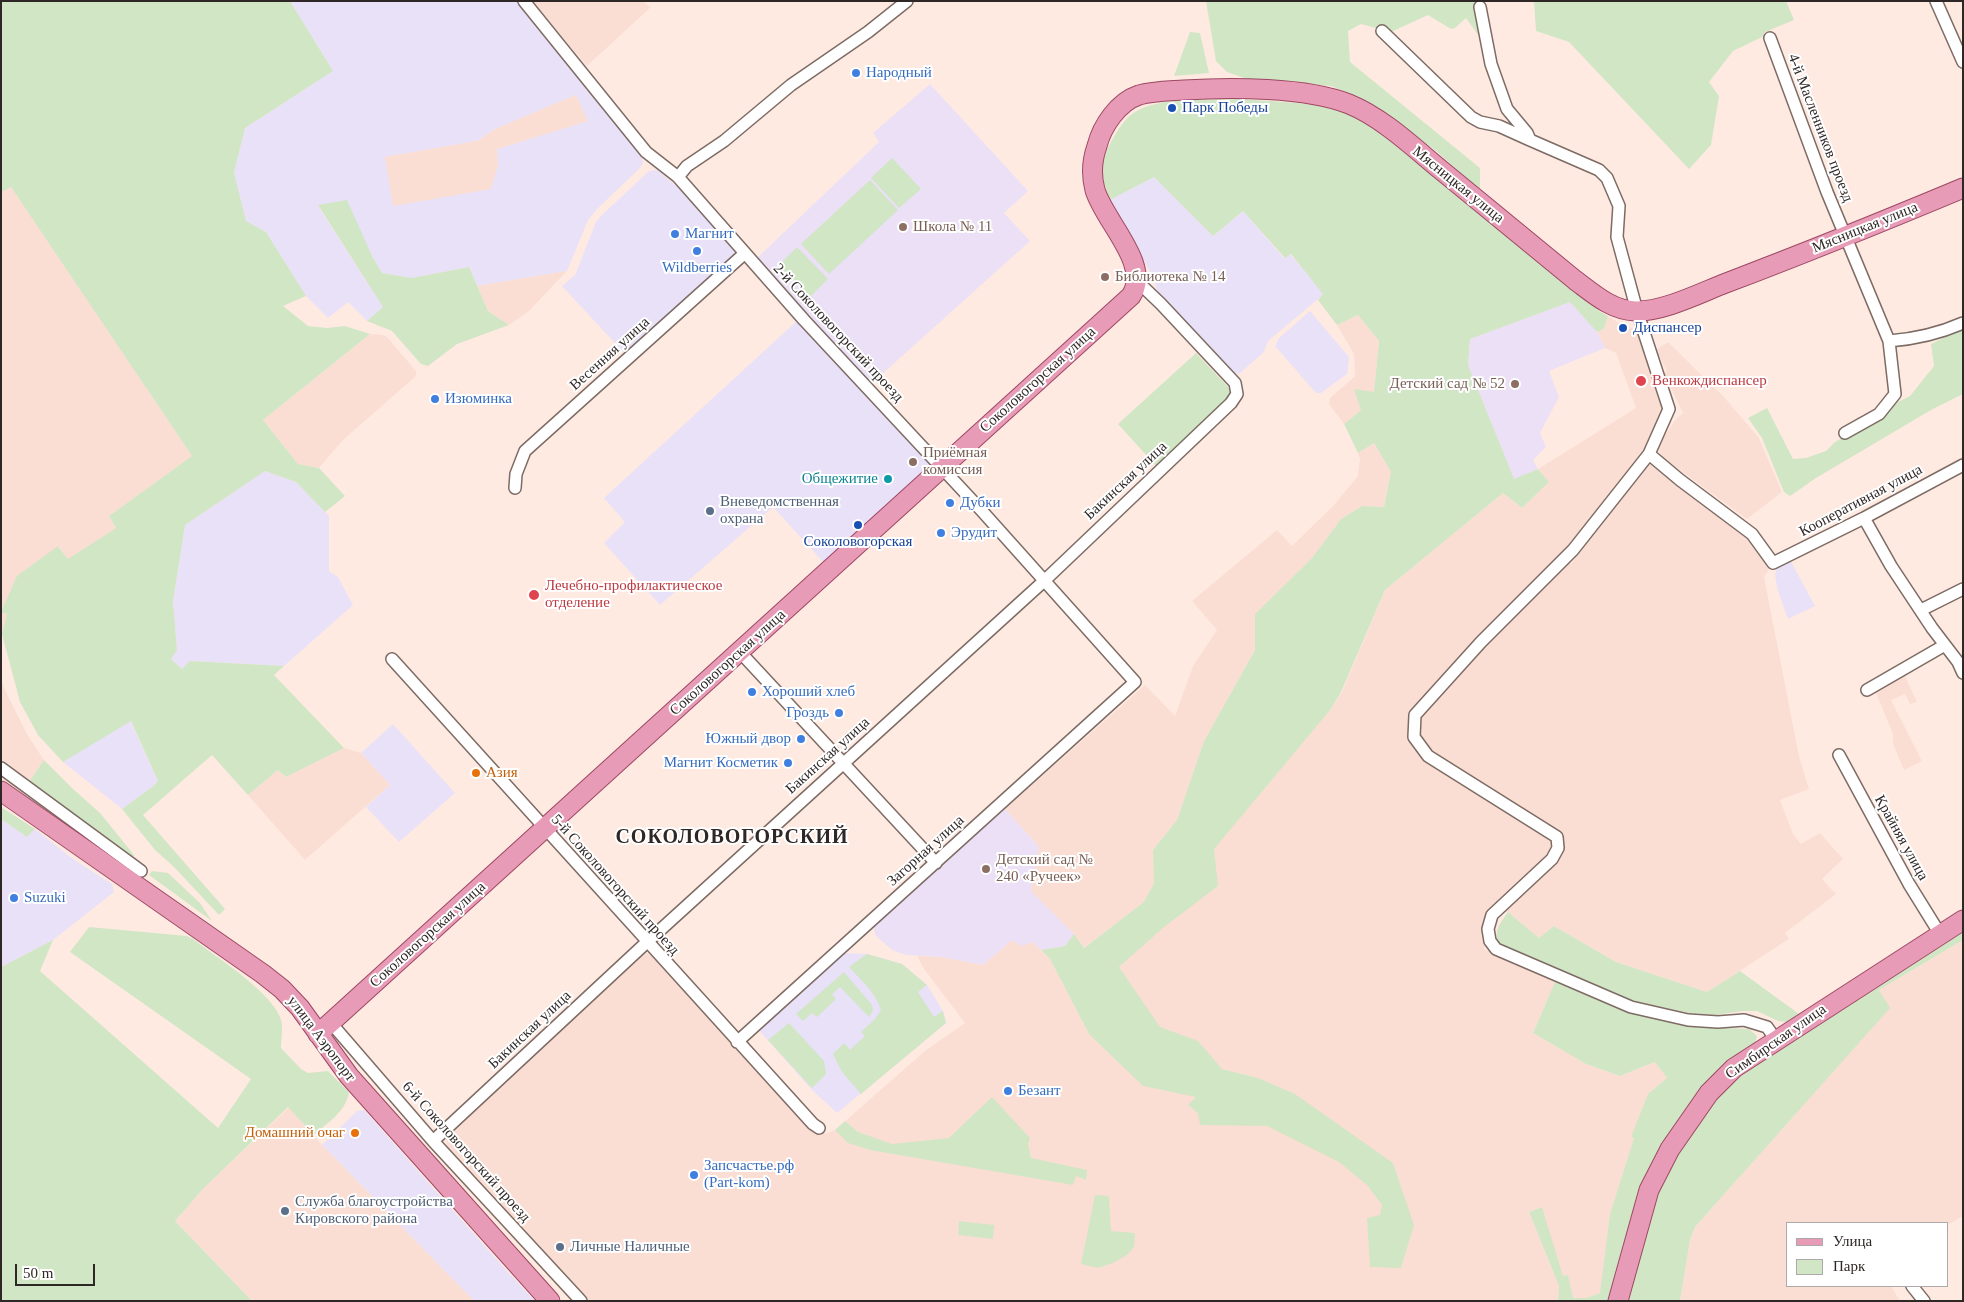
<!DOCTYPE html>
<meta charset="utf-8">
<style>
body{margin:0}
#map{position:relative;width:1964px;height:1302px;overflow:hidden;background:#ffeae2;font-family:Georgia,serif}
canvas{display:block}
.frame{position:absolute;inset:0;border:2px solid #2f2725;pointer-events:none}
.legend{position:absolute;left:1786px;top:1222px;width:162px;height:65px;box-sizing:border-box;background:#fff;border:1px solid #aca9a8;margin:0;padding:6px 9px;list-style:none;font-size:15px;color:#2f2725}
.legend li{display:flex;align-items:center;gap:10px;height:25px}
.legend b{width:25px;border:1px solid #aca9a8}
.scale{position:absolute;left:15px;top:1264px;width:80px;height:22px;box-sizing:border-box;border:2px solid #2f2725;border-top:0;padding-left:6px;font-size:15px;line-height:18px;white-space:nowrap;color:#2f2725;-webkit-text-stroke:4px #fff;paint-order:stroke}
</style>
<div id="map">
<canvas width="1964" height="1302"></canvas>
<div class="frame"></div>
<ul class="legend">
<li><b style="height:6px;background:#e89bb6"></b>Улица</li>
<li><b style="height:14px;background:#d1e6c5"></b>Парк</li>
</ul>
<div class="scale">50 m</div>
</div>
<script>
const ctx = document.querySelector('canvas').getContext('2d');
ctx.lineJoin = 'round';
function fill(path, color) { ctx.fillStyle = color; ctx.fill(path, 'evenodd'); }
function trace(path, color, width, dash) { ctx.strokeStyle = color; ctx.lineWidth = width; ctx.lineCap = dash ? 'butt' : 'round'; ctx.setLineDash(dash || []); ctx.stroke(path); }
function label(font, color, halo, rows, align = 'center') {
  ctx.font = font + ' Georgia,serif'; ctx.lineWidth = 4; ctx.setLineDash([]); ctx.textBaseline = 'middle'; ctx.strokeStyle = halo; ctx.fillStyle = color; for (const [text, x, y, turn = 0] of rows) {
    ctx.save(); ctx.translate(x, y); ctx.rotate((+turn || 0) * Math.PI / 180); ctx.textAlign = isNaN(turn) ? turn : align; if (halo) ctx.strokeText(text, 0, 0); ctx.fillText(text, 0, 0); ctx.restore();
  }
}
const commercial = new Path2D(`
 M290,1H517L528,17L641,155L643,163L640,168L598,208L588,220L567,271L477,286L469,267L412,278L382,273L372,256L318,206L383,307L367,321L348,302L328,318L306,296L266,232L246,221L234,173L245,128L333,71ZM576,95L587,121L497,149L498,165L385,157L477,141L495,129Z
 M657,170L681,190L737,252L626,355L562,286L575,275L596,222L602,215L649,171Z
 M1154,177L1213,236L1243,211L1284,258L1290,254L1324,294L1268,341L1264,352L1239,374L1233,373L1159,295L1152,275L1110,200Z
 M1310,311L1349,357L1347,374L1321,393H1316L1275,346L1279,338Z
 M799,319L930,461L931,467L825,564L773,507L660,605L604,543L625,522L604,498Z
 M265,471L296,482L329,516V571L338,577L353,605L284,666L191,661L182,669L171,659L177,650L173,601L185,525Z
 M1790,560L1815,606L1788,619L1778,591L1775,575L1777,567L1783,562Z
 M130,720L158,781L152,787L122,809L63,762Z
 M393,724L455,793L399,842L366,807L390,785L361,753Z
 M1,819L27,837L35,829L73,859L112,884L114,892L53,940L1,967Z
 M842,953L867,954L902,964L927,985L943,1011L946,1023L837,1113L812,1090L757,1028Z
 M364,1110L506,1270L535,1301H474L322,1145L357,1111Z`);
const built = new Path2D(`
 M532,1H642L651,7L587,66Z
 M576,95L588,121L497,149L498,165L491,189L393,206L385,157L477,141L495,129Z
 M11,186L192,456L109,516L116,528L68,560L59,546L2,612L7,614L2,634H1V192Z
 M567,271L528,312L509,325L488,311L477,286Z
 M1358,315L1379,341L1374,393L1361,410L1344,424L1329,404L1330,398L1355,376L1354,354L1337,325Z
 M1608,316L1619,323L1634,329L1639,333L1665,411L1644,453L1561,554L1571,564L1648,463L1750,535L1770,568L1764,577L1799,756L1809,789L1780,800L1793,834L1801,844L1820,833L1843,859L1822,879L1836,894L1785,933L1789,939L1707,992L1616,962L1554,926L1539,938L1508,912L1489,908L1484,949L1555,982L1533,1033L1586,1064L1620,1076L1656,1062L1667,1078L1648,1094L1632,1137L1634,1138L1610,1214L1601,1293L1586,1298H1573L1568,1276L1563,1277L1541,1207L1529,1212L1559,1286L1558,1301H586L447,1150L446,1134L640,956L647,953L652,954L815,1134L821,1135L835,1130L926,1050L965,1023L924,969L917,956L942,957L983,965L1012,940L1032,942L1050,959L1089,1034L1109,965L1217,886L1213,849L1331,709L1342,692L1385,590L1503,493L1522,508L1549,482L1538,469L1636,408L1616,353L1605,348L1597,332L1604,329Z
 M370,334L383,335L387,337L416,371V376L342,441L319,468L298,464L263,420Z
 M1668,342L1724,397L1759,438L1782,492L1747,519L1662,457L1657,447L1676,419L1683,413L1664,373L1667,371L1656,350Z
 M1374,443L1391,472L1384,507L1362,506L1341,519L1312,558L1255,614V650L1204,741L1177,820L1153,850L1155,883L1144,903L1083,948L1074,934L1031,891L1039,847L1005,809L1145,685L1175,716L1193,666L1217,630L1192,601L1277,530L1292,546L1333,506L1358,476L1360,459L1358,453Z
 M1905,676L1917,702L1910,704L1905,694L1891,700L1922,761L1904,770L1893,744V734L1876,693V688Z
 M1,679L5,690L27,734L44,760L28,783L1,763Z
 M344,748L361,753L390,785L305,860L248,795L278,770L286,777Z
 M1963,940V1216L1948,1225V1223H1788V1286H1891L1900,1301H1680L1690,1240L1695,1227L1889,1008L1879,990Z
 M289,1107L322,1145L474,1301H252L175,1221L203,1189Z`);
const education = new Path2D(`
 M930,84L1028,191L1004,213L1030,241L870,385L756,259L879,142L873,133Z
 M1570,302L1597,332L1605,348L1549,371L1559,397L1540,433L1546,447L1533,460L1538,469L1514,480L1468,365L1470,339Z
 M1005,809L1039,847L1031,891L1074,934L1065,946L1041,950L1032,942L1021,946L1012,940L983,965L942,957L906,955L892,950L876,936L873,926Z`);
const green = new Path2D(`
 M1,1H290L333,71L245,128L234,173L246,221L266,232L306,296L283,306L308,326L327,328L345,326L370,334L263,420L298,464L319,468L345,496L325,512L296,482L265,471L185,525L173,601L177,650L171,659L182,669L190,661L284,666L274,675L344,748L286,777L278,770L248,795L212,755L143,815L225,909L219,915L173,866L155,850L122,809L152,787L158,781L131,721L63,762L38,735L20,702L2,634L7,614L1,612L17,576L58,546L68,559L116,528L109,516L192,456L11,187L1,192Z
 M1206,1H1482L1474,10L1481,39L1466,18L1455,28L1451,29L1428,15L1391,32L1361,24L1348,31L1350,62L1480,168V190L1436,151L1391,117L1359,97L1331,86L1250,80L1227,72L1216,61Z
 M1534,1H1786L1794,20L1765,32L1762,37L1733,51L1709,82L1719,96L1711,145L1689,169L1569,42L1536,31Z
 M1190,32L1200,33L1209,73L1174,76Z
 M1241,99C1275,102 1315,101 1347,114C1360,120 1372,128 1384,136L1569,288L1599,311L1608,316L1604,329L1597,332L1570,302L1470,339L1468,365L1514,479L1538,469L1549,482L1522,508L1503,493L1385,590L1341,692L1331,709L1214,849L1218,886L1164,927L1119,967L1160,1027L1198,1041L1222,1069L1258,1078L1295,1094L1393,1163L1414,1225L1401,1268L1370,1267L1367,1218L1380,1215L1382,1205L1367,1185L1339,1162L1267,1126L1200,1125L1198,1113L1188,1105L1196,1097L1143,1086L1089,1034L1050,959L1041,950L1065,946L1074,934L1084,948L1144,902L1154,883L1153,850L1177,820L1204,741L1255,650V614L1312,558L1341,519L1362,506L1384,507L1391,472L1374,443L1358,453L1344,424L1361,410L1354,389L1374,392L1379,341L1358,315L1337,325L1318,300L1323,294L1291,254L1285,258L1243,211L1213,236L1154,177L1110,200C1101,177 1099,164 1111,142C1117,131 1124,119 1135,112C1161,96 1210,100 1241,99Z
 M892,158L921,189L899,208L871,178Z
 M870,180L898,210L829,274L801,244Z
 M347,200L372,256L382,273L412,278L469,267L488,311L509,325L457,344L428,366L421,364L392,331L367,321L383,307L318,205Z
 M797,247L828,279L810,297L779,265Z
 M1963,328V394L1931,410L1816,478L1790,496L1784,492L1762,438L1748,418L1767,408L1793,459L1806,458L1826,451L1835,442L1887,413L1896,403L1910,396L1934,366L1931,344Z
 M1196,353L1230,389V394L1228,401L1157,467L1118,424Z
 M44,760L72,788L100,813L134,855L132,861L28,783Z
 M1,807L35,829L27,837L1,819Z
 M152,871L168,873L200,903L212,921L149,875Z
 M1508,912L1539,938L1554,926L1616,962L1707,992L1740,971L1799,1014L1786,1022L1778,1021L1757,1011H1742L1716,1015L1690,1013L1632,1001L1500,946C1492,931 1500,924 1508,912Z
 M89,927L187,936L193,939C216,957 270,991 280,1017C284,1026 281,1038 281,1048L301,1069L308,1073L328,1071L349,1092C346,1112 328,1122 314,1135L288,1107L203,1189L175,1221L252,1301H1V967L53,940L40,971L218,1128L251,1079L70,952Z
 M1963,929V940L1879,990L1890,1008L1695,1227L1690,1240L1680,1301H1627L1657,1195L1676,1156L1716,1098L1738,1075Z
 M867,954L902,964L927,985L918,992L934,1017L943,1011L946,1023L861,1094L842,1072L833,1054L844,1043L850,1050L865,1036L861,1032L875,1019L881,1010C876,993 861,980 849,967Z
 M844,972L872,1005L873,1010L869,1017L840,987L832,994L836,999L817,1017L812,1013L803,1021L796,1014Z
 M1555,982L1630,1013L1685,1026L1749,1029L1757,1036L1755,1043L1728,1062L1700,1089L1663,1146L1642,1187L1608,1301H1558L1559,1286L1529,1212L1542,1207L1563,1276L1568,1275L1573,1298H1586L1600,1293L1610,1214L1634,1138L1631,1137L1648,1094L1667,1078L1655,1062L1620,1076L1586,1064L1533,1033Z
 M789,1023L824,1061L826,1074L812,1088L768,1040Z
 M992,1097L1030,1138L1028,1144L1031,1158L1087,1170L1086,1180L1076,1176L1073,1185L870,1150L848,1143L835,1130L845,1121L858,1132L892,1144L949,1138Z
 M1095,1195L1109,1196L1111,1231L1135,1233L1134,1247L1127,1255L1113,1263L1098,1268L1081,1264Z
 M959,1221L994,1225L993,1239L958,1235Z`);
const street = new Path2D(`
 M524,1L646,152L678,177L804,320L982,511L1135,682L737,1042
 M1936,1L1963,62
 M1480,7L1491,64L1507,109L1527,133L1530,140L1599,170L1607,178L1619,206L1617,237L1637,311L1669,409L1649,454L1573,550L1481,642L1415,715L1414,737L1428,756L1557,837L1558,848L1552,859L1492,915L1488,929L1490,941L1496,949L1631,1007L1688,1020L1718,1022L1744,1020L1767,1027L1776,1040
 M1382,31L1471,117L1480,122L1499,126L1530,140
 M1770,38L1827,192L1889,341L1895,394L1879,414L1845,433
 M678,177L687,166L724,141L791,85L868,32L907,1
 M1889,341C1916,339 1938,334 1963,323
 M1649,454L1680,480L1752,534L1773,563L1864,518L1963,465
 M515,488L516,474L525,451L744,254
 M1864,518L1891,566L1932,628L1958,662L1963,673
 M1921,610L1963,589
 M740,652L936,863
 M392,659L813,1124L819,1128
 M1867,690L1945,645
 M1839,755L1909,884L1940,934
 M1,768L141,871
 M331,1023L433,1141L581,1301
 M433,1141L647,942L1044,581L1231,403L1237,394L1235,383L1161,304L1137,281
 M1912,1286L1924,1301`);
const primary = new Path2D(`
 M1,791L263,974L282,989L300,1008L349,1076L550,1301
 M318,1034L1131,296C1152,265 1104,221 1095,190C1091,175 1092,160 1097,146C1102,126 1118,102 1139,95C1153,91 1170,91 1184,90C1230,87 1306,87 1349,104C1383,118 1413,147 1441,170C1486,207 1531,244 1575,280C1594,294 1611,310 1635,311C1663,312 1700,293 1726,283C1805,253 1884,221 1963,188
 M1618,1301L1649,1190L1670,1149L1709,1093L1734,1068L1963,920`);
const markers = [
 [856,73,5,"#3f7fe0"],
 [1172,108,5,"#1a4fb4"],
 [903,227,5,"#8d6e63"],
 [675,234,5,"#3f7fe0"],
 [697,251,5,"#3f7fe0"],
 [1105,277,5,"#8d6e63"],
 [1623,328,5,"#1a4fb4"],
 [1641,381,6,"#e0444e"],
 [1515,384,5,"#8d6e63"],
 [435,399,5,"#3f7fe0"],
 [913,462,5,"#8d6e63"],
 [888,479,5,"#0f9aa8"],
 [950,503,5,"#3f7fe0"],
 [710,511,5,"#5c6f8a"],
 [858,525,5,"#1a4fb4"],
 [941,533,5,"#3f7fe0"],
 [534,595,6,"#e0444e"],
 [752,692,5,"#3f7fe0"],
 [839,713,5,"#3f7fe0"],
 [801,739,5,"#3f7fe0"],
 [788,763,5,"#3f7fe0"],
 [476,773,5,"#e8710a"],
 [986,869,5,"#8d6e63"],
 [14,898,5,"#3f7fe0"],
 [1008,1091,5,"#3f7fe0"],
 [355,1133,5,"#e8710a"],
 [694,1175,5,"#3f7fe0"],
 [285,1211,5,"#5c6f8a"],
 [560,1247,5,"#5c6f8a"]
];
const shopNames = [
 ["Народный",866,73],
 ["Магнит",685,234],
 ["Wildberries",697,268,"center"],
 ["Изюминка",445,399],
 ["Дубки",960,503],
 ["Эрудит",951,533],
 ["Хороший хлеб",762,692],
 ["Гроздь",829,713,"right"],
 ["Южный двор",791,739,"right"],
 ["Магнит Косметик",778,763,"right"],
 ["Suzuki",24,898],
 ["Безант",1018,1091],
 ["Запсчастье.рф",704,1166],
 ["(Part-kom)",704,1183]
];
const transitNames = [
 ["Парк Победы",1182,108],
 ["Диспансер",1633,328],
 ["Соколовогорская",858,542,"center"]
];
const streetNames = [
 ["4-й Масленников проезд",1820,128,69],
 ["Мясницкая улица",1458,185,39],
 ["Мясницкая улица",1865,228,-22],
 ["2-й Соколовогорский проезд",838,333,47],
 ["Весенняя улица",610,354,-42],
 ["Соколовогорская улица",1038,380,-42],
 ["Бакинская улица",1126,481,-43],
 ["Кооперативная улица",1861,501,-28],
 ["Соколовогорская улица",728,663,-42],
 ["Бакинская улица",828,756,-42],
 ["Крайняя улица",1901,838,61],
 ["Загорная улица",926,851,-42],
 ["5-й Соколовогорский проезд",615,885,48],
 ["Соколовогорская улица",428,935,-42],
 ["Бакинская улица",530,1030,-43],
 ["улица Аэропорт",321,1039,53],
 ["Симбирская улица",1776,1042,-35],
 ["6-й Соколовогорский проезд",466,1152,48]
];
const educationNames = [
 ["Школа № 11",913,227],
 ["Библиотека № 14",1115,277],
 ["Детский сад № 52",1505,384,"right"],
 ["Приёмная",923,453],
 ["комиссия",923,470],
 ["Детский сад №",996,860],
 ["240 «Ручеек»",996,877]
];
const healthNames = [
 ["Венкождиспансер",1652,381],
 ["Лечебно-профилактическое",545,586],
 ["отделение",545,603]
];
const cultureNames = [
 ["Общежитие",878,479]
];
const serviceNames = [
 ["Вневедомственная",720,502],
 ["охрана",720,519],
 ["Служба благоустройства",295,1202],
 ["Кировского района",295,1219],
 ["Личные Наличные",570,1247]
];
const foodNames = [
 ["Азия",486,773],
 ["Домашний очаг",345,1133,"right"]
];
const districtNames = [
 ["СОКОЛОВОГОРСКИЙ",732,838]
];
fill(commercial, '#e8e1f7');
fill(built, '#fbded3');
fill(education, '#ebe0f5');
fill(green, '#d1e6c5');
trace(street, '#7d6b64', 14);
trace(primary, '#9d4863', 21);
trace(street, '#fff', 11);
trace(primary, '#e89bb6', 19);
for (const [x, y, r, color] of markers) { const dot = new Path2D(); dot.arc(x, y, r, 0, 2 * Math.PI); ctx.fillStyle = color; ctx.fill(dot); trace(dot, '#fff', 2); }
label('15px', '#366cbe', '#fff', shopNames, 'left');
label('15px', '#164399', '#fff', transitNames, 'left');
label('15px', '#2f2725', '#fff', streetNames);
label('15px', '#785e54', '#fff', educationNames, 'left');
label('15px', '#be3a42', '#fff', healthNames, 'left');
label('15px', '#0d838f', '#fff', cultureNames, 'right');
label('15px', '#4e5e75', '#fff', serviceNames, 'left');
label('15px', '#c56008', '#fff', foodNames, 'left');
ctx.letterSpacing = '1px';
label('bold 20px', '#2f2725', '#fff', districtNames);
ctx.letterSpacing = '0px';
</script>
